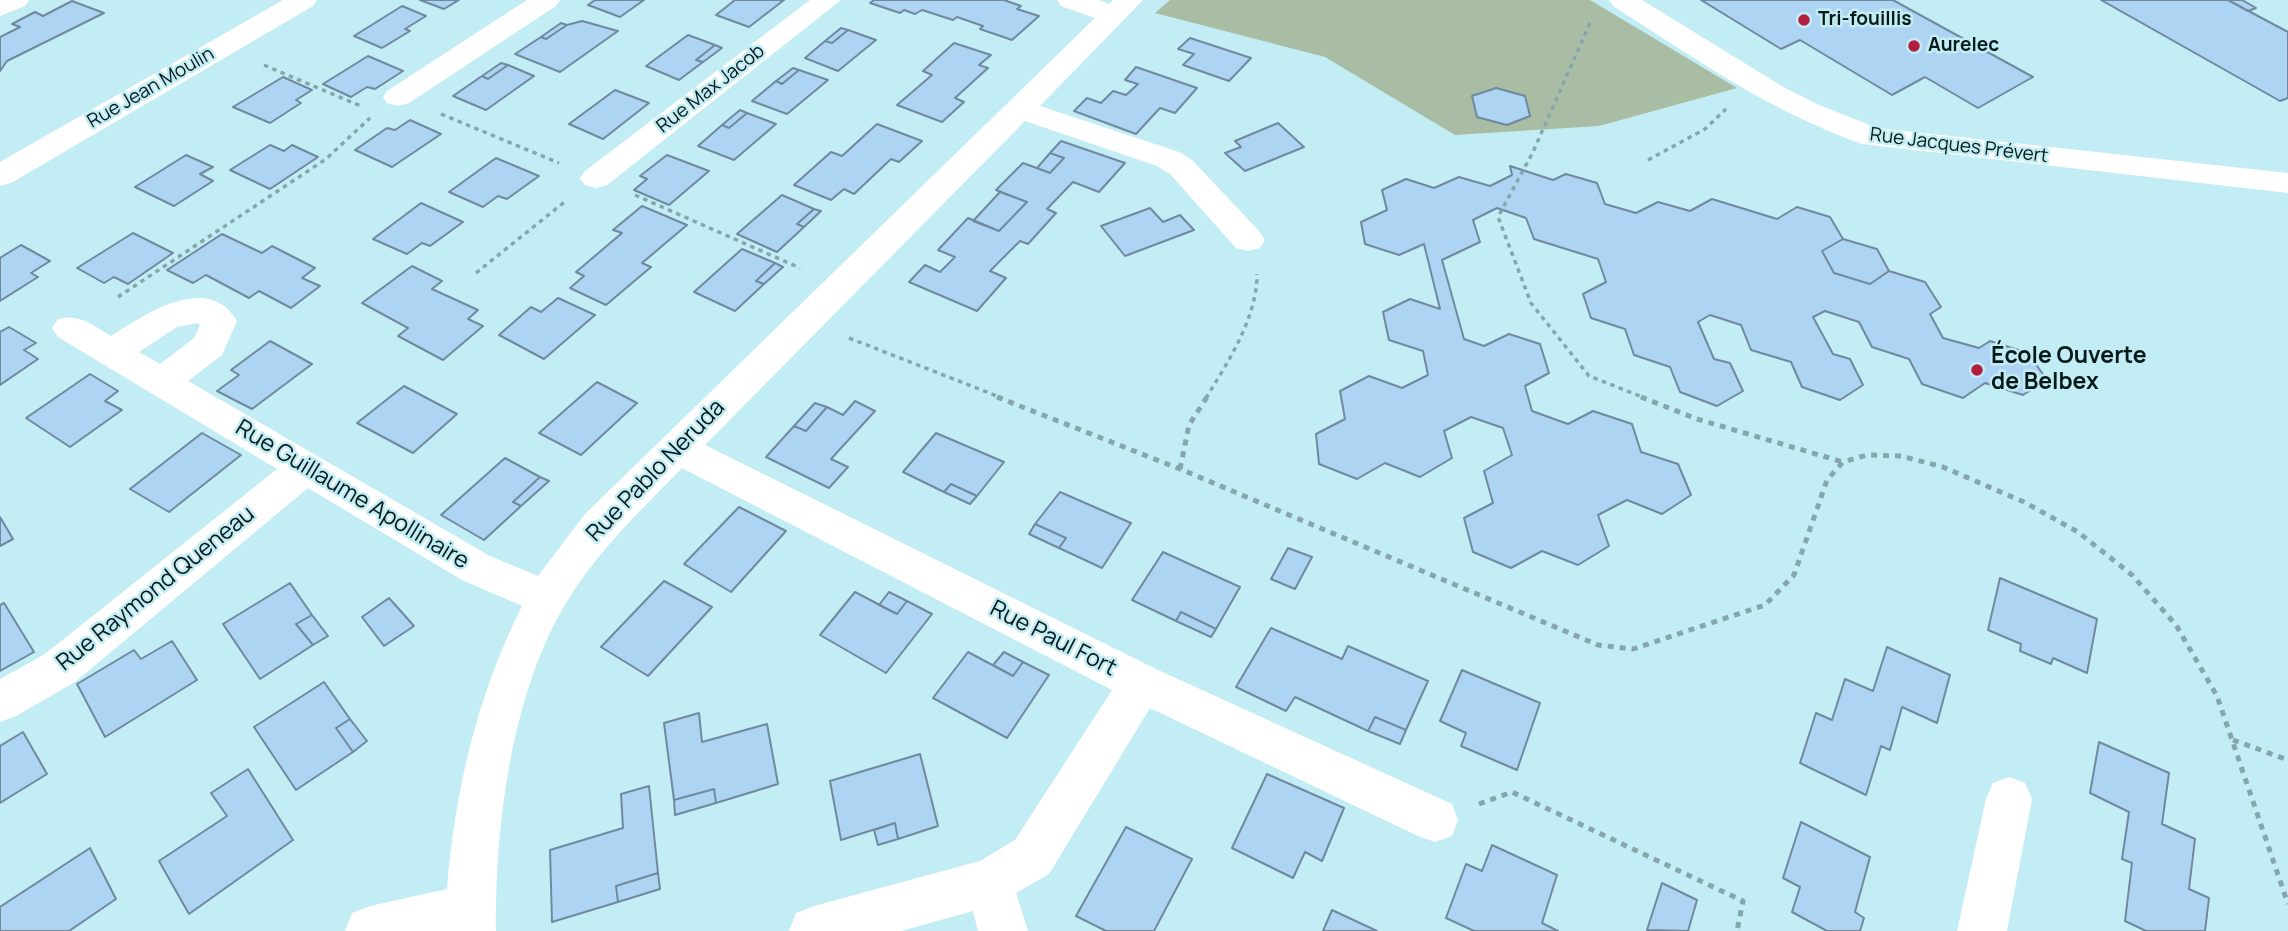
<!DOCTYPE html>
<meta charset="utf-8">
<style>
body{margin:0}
canvas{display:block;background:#c3edf4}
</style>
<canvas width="2288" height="931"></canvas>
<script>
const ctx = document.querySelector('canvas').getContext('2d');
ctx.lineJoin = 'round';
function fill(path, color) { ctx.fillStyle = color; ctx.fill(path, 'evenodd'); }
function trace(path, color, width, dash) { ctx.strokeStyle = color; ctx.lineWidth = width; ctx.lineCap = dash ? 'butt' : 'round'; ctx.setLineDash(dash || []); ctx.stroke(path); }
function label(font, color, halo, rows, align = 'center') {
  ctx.font = font + ' Manrope,sans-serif'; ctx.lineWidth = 5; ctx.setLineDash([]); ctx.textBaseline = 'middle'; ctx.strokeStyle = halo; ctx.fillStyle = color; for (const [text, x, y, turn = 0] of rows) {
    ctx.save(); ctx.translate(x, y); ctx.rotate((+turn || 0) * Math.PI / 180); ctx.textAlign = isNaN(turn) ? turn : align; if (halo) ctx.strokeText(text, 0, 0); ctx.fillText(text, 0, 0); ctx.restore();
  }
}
const green = new Path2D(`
 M1170,0H1590L1737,88L1599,126L1455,135L1325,57L1155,13Z`);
const building = new Path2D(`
 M420,0H459L444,9Z
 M595,0H644L620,17L588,5Z
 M735,0H784L749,27L716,15Z
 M874,0H1004L1021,6L1017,9L1039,16L1012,40L980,29L983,26L957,17L953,20L922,10L915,14L904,10L900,13L870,3Z
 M1701,0H1893L2033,77L1978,108L1925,77L1892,95L1800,40L1781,49Z
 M2101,0H2228L2288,32V98L2280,101Z
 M2228,0H2242L2256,8L2248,11Z
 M72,1L104,13L7,61L0,71V37L20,27L12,24L35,12L43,16Z
 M402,6L426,16L405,29L410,31L382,48L354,36Z
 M582,21L618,31L560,72L515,54L541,37L546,39L567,25Z
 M561,23L567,25L546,39L541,37Z
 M841,28L848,30L832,43L825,41Z
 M848,30L876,40L838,71L805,58L825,41L832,43Z
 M688,35L715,45L696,60L703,62L679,80L646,66Z
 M1190,38L1251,58L1229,81L1183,65L1194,54L1178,49Z
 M954,43L991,55L979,65L988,68L955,98L964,102L942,122L897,105L932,75L923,71Z
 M715,45L722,48L703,62L696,60Z
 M368,56L403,71L375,89L367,87L351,97L323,84Z
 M501,63L508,65L488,79L482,76Z
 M508,65L534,76L486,110L453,96L482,76L488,79Z
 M1136,67L1197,88L1175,113L1160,108L1136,134L1074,111L1087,98L1101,103L1113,91L1126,95L1138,84L1125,80Z
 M793,68L799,70L782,84L776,81Z
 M799,70L828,80L787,114L752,101L776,81L782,84Z
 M283,77L312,90L296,100L301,103L270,123L233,107Z
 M1496,88L1525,96L1530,116L1507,125L1477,117L1472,96Z
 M615,90L649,103L603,139L569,124Z
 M740,110L747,113L729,128L722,125Z
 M747,113L776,124L734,160L698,146L722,125L729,128Z
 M410,120L441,134L392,167L355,150L387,128L395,130Z
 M1278,123L1304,147L1245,171L1225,153L1241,147L1235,141Z
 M877,124L922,141L899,162L891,159L854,194L844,189L831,200L794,185L831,152L842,156Z
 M1061,141L1125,163L1099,192L1073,182L1047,209L1056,213L1028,244L1020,241L990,271L1006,278L977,311L909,282L925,265L940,272L955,257L938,250L968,218L999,231L1027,202L996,190L1023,163L1050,173L1064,158L1050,153Z
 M270,145L284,151L292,145L318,157L270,189L230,170Z
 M1050,153L1064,158L1050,173L1037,168Z
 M186,155L213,167L200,174L213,181L174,206L135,187Z
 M667,155L709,171L669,205L634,190L647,179L640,176Z
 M496,158L539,176L507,199L498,196L483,207L449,192Z
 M1510,166L1553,180L1566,174L1597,183L1605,204L1636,213L1658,202L1690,211L1712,199L1777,219L1797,207L1830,217L1843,239L1822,251L1834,273L1870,284L1889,271L1925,282L1941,307L1930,314L1943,338L1979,348L1990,341L2028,353L2047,380L2023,395L1985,383L1963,398L1922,384L1909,359L1872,347L1859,322L1825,311L1813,317L1833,354L1850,359L1863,385L1840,400L1802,387L1791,362L1751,350L1741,325L1710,315L1698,322L1714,359L1730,363L1743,391L1717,406L1680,392L1670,367L1634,355L1625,329L1591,318L1583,294L1606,282L1598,259L1534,239L1526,218L1497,208L1473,220L1480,242L1442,260L1464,339L1484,346L1509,334L1540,344L1549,373L1525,386L1532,411L1568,424L1593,411L1632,424L1641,452L1678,464L1691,495L1662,514L1627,500L1598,515L1609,546L1578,565L1542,551L1511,568L1473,552L1464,518L1493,503L1484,471L1512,455L1503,428L1471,417L1444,431L1452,458L1420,477L1385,463L1357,479L1319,464L1316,434L1345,419L1340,391L1369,376L1402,388L1428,375L1423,351L1389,340L1383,312L1410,299L1440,309L1424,244L1399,255L1365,244L1361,222L1387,210L1382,190L1406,179L1434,188L1459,177L1490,186L1512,175Z
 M1000,192L1027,202L999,231L973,221Z
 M782,195L814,209L797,224L804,227L777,252L737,234Z
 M421,203L463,222L430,246L422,243L407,254L373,239Z
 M642,206L687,225L642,263L651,267L606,305L570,288L584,276L576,272L622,233L613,230Z
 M1150,208L1163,222L1180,215L1194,230L1125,256L1101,226Z
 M814,209L821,211L804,227L797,224Z
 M133,233L173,253L128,284L114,277L104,283L77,268Z
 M222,234L262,253L272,246L315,268L302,278L320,286L291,308L259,291L249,298L206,275L193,283L167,270Z
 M1843,239L1877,249L1889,271L1870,284L1834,273L1822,251Z
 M21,245L50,261L31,273L38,277L0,301V258Z
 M742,249L775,263L756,281L764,284L735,311L694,292Z
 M775,263L783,267L764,284L756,281Z
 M412,266L442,281L432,289L478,310L468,319L483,326L443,360L398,336L408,328L362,303Z
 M558,298L595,315L544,359L499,335L531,307L541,312Z
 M9,327L36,343L24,350L38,359L0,385V332Z
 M270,341L312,364L252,409L217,391L239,375L231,370Z
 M90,374L118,391L105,401L122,410L70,447L26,418Z
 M597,382L637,403L581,455L539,433Z
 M404,386L457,414L413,453L357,423Z
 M855,401L875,411L831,459L848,467L829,488L766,457L794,426L806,431L827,407L843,415Z
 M815,403L827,407L806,431L794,426Z
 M202,433L241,455L169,512L130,489Z
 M936,433L1004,462L977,496L951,484L944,492L903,472Z
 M505,458L540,477L513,502L521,506L484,540L441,515Z
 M540,477L549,481L521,506L513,502Z
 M951,484L977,496L970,504L944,492Z
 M1060,492L1131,523L1102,568L1059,548L1066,538L1035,524Z
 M739,507L786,531L731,592L684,564Z
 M0,517L13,539L0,546Z
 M1035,524L1066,538L1059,548L1029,534Z
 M1288,548L1312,557L1295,589L1271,579Z
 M1163,552L1240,587L1216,629L1181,612L1176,621L1132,600Z
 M2000,578L2097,619L2087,673L2053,658L2051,664L2020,651L2021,644L1988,630Z
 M664,581L712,607L648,676L601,647Z
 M290,583L312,615L296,624L313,645L260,679L223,624Z
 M855,592L897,614L907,601L932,614L886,673L820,635Z
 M889,592L907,601L897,614L879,605Z
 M389,598L414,626L384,646L362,617Z
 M4,603L34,652L0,671V605Z
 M1181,612L1216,629L1211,637L1176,621Z
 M312,615L328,636L313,645L296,624Z
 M1271,628L1342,659L1348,646L1428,681L1406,730L1375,717L1368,731L1295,697L1286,711L1236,687Z
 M172,641L197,680L105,737L77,684L134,650L141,659Z
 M1887,647L1950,675L1937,723L1902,707L1890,750L1881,746L1866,795L1800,763L1816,713L1832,720L1845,679L1873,691Z
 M968,652L1013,676L1023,662L1049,675L1007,738L933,698Z
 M1004,652L1023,662L1013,676L993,665Z
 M1462,670L1540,703L1517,770L1461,746L1466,733L1440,721Z
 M324,682L350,719L336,728L353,752L296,790L254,727Z
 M699,713L702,742L767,724L778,784L716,803L714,789L674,800L664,723Z
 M1375,717L1406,730L1400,744L1368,731Z
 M350,719L367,741L353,752L336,728Z
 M23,732L47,774L0,803V746Z
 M2099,742L2169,773L2162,824L2195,839L2189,889L2209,898L2205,931H2146L2125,921L2132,863L2122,859L2129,812L2090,793Z
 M920,754L938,826L898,839L895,823L841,840L830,781Z
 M248,769L293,840L189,914L159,861L227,816L211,793Z
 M1267,774L1344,808L1322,861L1305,852L1293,878L1232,848Z
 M649,786L658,873L616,886L618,902L552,922L550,850L623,828L621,794Z
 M714,789L716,803L675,815L674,800Z
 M1801,822L1870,857L1855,912L1864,918L1860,931H1827L1792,912L1800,887L1783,878Z
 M895,823L898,839L878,845L874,830Z
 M1126,827L1192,859L1154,931H1106L1076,916Z
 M1492,845L1557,875L1542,923L1558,931H1474L1446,918L1466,864L1482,871Z
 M90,848L116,899L69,931H0V907Z
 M658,873L660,889L618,902L616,886Z
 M1662,883L1697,900L1688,931L1647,930Z
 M1332,910L1377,931H1323Z`);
const pathFar1 = new Path2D(`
 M1590,23L1533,152L1498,217L1531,303L1589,376L1645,398
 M264,65L363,107
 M441,114L559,163
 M1648,160L1705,129L1726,109
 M635,195L800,268
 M476,273L567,200
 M118,297L326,159L370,118
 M849,338L1002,398
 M1206,398C1228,362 1257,318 1257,274`);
const path = new Path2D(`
 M997,397L1180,469L1598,645L1633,649L1765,605L1794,575L1827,480L1843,462L1867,455L1901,456L1943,467L2024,502L2078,532L2132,575L2176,625L2217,696L2288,904
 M1641,397L1697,419L1843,462
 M1180,469L1189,425L1207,397
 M2233,740L2288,760
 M1479,804L1512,792L1743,901L1737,931`);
const minor = new Path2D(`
 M0,0H29L25,6L0,16Z
 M283,0H317L313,6L11,183L0,186V162Z
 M527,0H560L556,6L409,103L398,106L387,103L383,97L387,91Z
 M810,0H841L607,185L596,188L585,185L580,178L585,171Z
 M1057,0H1098L1109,4L1113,0H1143L1040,106L1179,152L1192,160L1260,232L1265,240L1260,248L1248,251L1236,248L1170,174L1157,166L1025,121L705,445L1156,669L1452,804L1458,820L1452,836L1435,842L1418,836L1150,708L1049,874L1016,893L1028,931H978L973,911L901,931H789L796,913L814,906L980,861L1015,840L1112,690L682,468C643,508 603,546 573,592C512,684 495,824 496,931H345L352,913L370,906L447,889C455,790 477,696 522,606L462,580L308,488L75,682L16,716L0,722V679L45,654L277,469L58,337L52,328L58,319C79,313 93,325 111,336C144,315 208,271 237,321L222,355L188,381L490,556L538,576L585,514L1095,18L1061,6ZM197,323L200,325L194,338L160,364L139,352L177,327Z
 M1609,0H1642L1785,88L1817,104L1877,128L2288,173V193L1862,144C1771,112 1694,58 1613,6Z
 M2009,777L2025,783L2032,799L2007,931H1957L1986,799L1993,783Z`);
const markers = [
 [1804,20,7,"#b11e3f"],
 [1914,46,7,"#b11e3f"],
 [1977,370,7,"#b11e3f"]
];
const farPoinames = [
 ["Tri-fouillis",1818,20],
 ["Aurelec",1928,46]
];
const farStreetnames = [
 ["Rue Jean Moulin",151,88,-30],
 ["Rue Max Jacob",711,89,-38],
 ["Rue Jacques Prévert",1959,146,7]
];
const poiNames = [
 ["École Ouverte",1991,357],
 ["de Belbex",1991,383]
];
const streetNames = [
 ["Rue Pablo Neruda",656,471,-46],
 ["Rue Guillaume Apollinaire",352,495,31],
 ["Rue Raymond Queneau",156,589,-39],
 ["Rue Paul Fort",1053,639,27]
];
fill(green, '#a8bda4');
fill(building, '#add4f2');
trace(building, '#6f8a9f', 2);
trace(pathFar1, '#85a7ac', 3.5, [4.5, 4.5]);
trace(path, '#85a7ac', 5, [6, 6]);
fill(minor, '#fff');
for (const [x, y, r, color] of markers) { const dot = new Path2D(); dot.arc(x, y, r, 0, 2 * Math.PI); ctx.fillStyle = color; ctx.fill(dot); trace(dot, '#c3edf4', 2.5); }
label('bold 19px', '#08191b', '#c3edf4', farPoinames, 'left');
label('19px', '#08191b', '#c3edf4', farStreetnames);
label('bold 23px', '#08191b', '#c3edf4', poiNames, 'left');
label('23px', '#08191b', '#c3edf4', streetNames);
</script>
